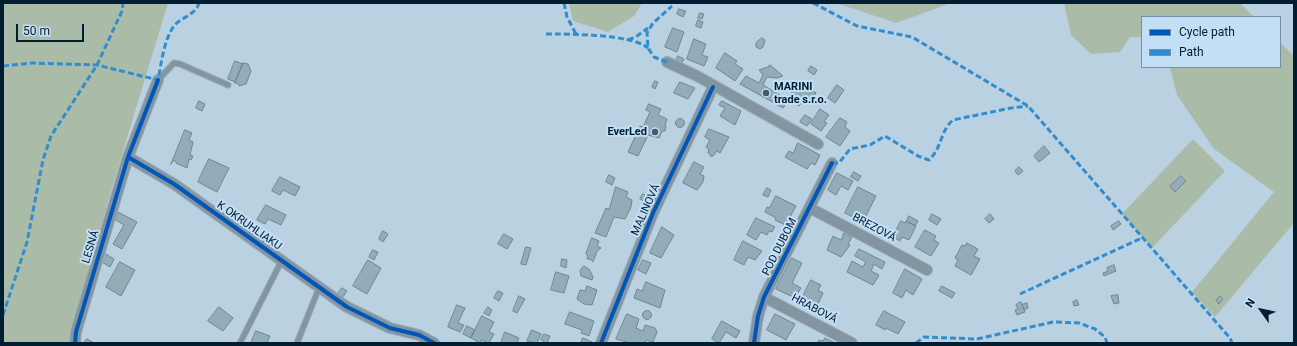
<!DOCTYPE html>
<meta charset="utf-8">
<style>
body{margin:0}
#map{position:relative;width:1297px;height:346px;overflow:hidden;background:#bad1e2;font-family:Roboto,sans-serif}
canvas{display:block}
.frame{position:absolute;inset:0;border:4px solid #001d31;pointer-events:none}
.legend{position:absolute;left:1141px;top:16px;width:140px;height:52px;box-sizing:border-box;background:#c2dff5;border:1px solid #7491a7;margin:0;padding:5px 7px;list-style:none;font-size:12px;color:#001d31}
.legend li{display:flex;align-items:center;gap:8px;height:20px}
.legend b{width:20px;border:1px solid #7491a7}
.north{position:absolute;left:1241px;top:290px;width:40px;height:40px;-webkit-text-stroke:3px #c2dff5;paint-order:stroke;rotate:303deg;font-size:11px;font-weight:700;line-height:16px;text-align:center;color:#001d31}
.north::after{content:'';display:block;margin:auto;width:14px;height:18px;background:#001d31;clip-path:polygon(50% 0,100% 100%,50% 72%,0 100%)}
.scale{position:absolute;left:16px;top:24px;width:68px;height:18px;box-sizing:border-box;border:2px solid #001d31;border-top:0;padding-left:5px;font-size:12px;line-height:14px;white-space:nowrap;color:#001d31;-webkit-text-stroke:3px #c2dff5;paint-order:stroke}
</style>
<div id="map">
<canvas width="1297" height="346"></canvas>
<div class="frame"></div>
<ul class="legend">
<li><b style="height:5px;background:#0057b8"></b>Cycle path</li>
<li><b style="height:5px;background:#328dce"></b>Path</li>
</ul>
<div class="north">N</div>
<div class="scale">50 m</div>
</div>
<script>
const ctx = document.querySelector('canvas').getContext('2d');
ctx.lineJoin = 'round';
function fill(path, color) { ctx.fillStyle = color; ctx.fill(path, 'evenodd'); }
function trace(path, color, width, dash) { ctx.strokeStyle = color; ctx.lineWidth = width; ctx.lineCap = dash ? 'butt' : 'round'; ctx.setLineDash(dash || []); ctx.stroke(path); }
function label(font, color, halo, rows, align = 'center') {
  ctx.font = font + ' Roboto,sans-serif'; ctx.lineWidth = 4; ctx.setLineDash([]); ctx.textBaseline = 'middle'; ctx.strokeStyle = halo; ctx.fillStyle = color; for (const [text, x, y, turn = 0] of rows) {
    ctx.save(); ctx.translate(x, y); ctx.rotate((+turn || 0) * Math.PI / 180); ctx.textAlign = isNaN(turn) ? turn : align; if (halo) ctx.strokeText(text, 0, 0); ctx.fillText(text, 0, 0); ctx.restore();
  }
}
const green = new Path2D(`
 M3,3H168L110,194L70,343H3Z
 M569,3H642L634,16L608,32L573,21Z
 M836,3H951L896,23Z
 M1064,3H1240L1254,17H1142V37H1130L1120,52L1091,54L1071,35Z
 M1280,42L1294,56V223L1215,317L1192,292L1274,192L1214,149L1177,95L1170,67H1280Z
 M1193,139L1225,171L1152,248L1122,214Z`);
const building = new Path2D(`
 M679,9L686,11L683,17L677,14Z
 M700,13L704,14L702,19L698,18Z
 M698,20L703,22L701,28L696,26Z
 M673,28L684,32L677,52L665,47Z
 M762,38L765,40L763,47L760,49L756,47V43Z
 M694,39L706,44L702,55L708,57L704,66L687,59Z
 M725,53L737,61L735,64L743,69L735,81L716,68Z
 M678,56L684,59L679,67L674,64Z
 M235,61L243,64L235,82L228,79Z
 M243,63L248,64L251,71L246,84L239,86V84L235,83Z
 M770,65L783,76L777,78L767,77L763,85L788,100L783,108L740,84L746,76L759,83L763,75L759,70L768,67Z
 M811,66L817,70L814,75L808,71Z
 M655,81L658,82L655,89L652,87Z
 M680,82L695,88L688,99L674,93Z
 M799,82L816,93L810,103L804,99L799,106L788,99Z
 M837,85L844,90L835,103L828,98Z
 M199,101L205,104L202,111L196,108Z
 M722,101L741,111L735,125L720,116L725,108L719,105Z
 M649,104L661,109L658,115L667,119L665,125L666,127L665,131H662L659,138L648,135L638,156L628,152L640,126L643,127L650,112L646,110Z
 M820,109L829,115L824,122L827,123L821,131L811,124Z
 M805,115L812,119L807,126L800,122Z
 M840,118L847,122L845,127L850,131L840,146L826,137Z
 M675.5 123a4.5 4.5 0 1 1 9 0a4.5 4.5 0 1 1-9 0Z
 M709,129L729,137L720,153L717,151L713,156H710L711,155L708,153L709,149L706,147L710,140L705,137Z
 M185,130L192,133L189,140L193,142L190,155L193,156L191,160L189,159L187,168L176,163V162L173,160L171,164Z
 M798,143L820,155L815,165L811,163L807,169L785,157L789,151L793,153Z
 M1044,146L1050,153L1039,162L1034,156Z
 M209,159L229,168L217,192L198,182Z
 M694,162L704,167L700,174L704,176L703,182L697,190L683,183Z
 M1019,167L1023,171L1018,175L1015,171Z
 M854,172L861,176L858,181L851,177Z
 M837,173L853,181L848,190L841,186L836,195L828,190Z
 M609,175L615,178L612,185L606,182Z
 M1181,176L1186,181L1175,192L1170,186Z
 M280,177L300,187L295,196L283,190L280,195L272,191Z
 M616,187L628,192L626,197L632,200L631,207L625,219L614,217L606,237L595,233L606,208L609,209Z
 M858,187L876,196L863,222L845,213Z
 M767,188L771,190L768,197L763,195Z
 M643,194L652,198L649,204L640,199Z
 M776,196L796,206L790,217L796,220L791,228L775,220L776,218L765,212L767,207L769,208Z
 M266,205L286,215L281,225L268,219L265,224L257,220Z
 M118,212L137,222L122,249L113,244L124,225L116,220Z
 M932,214L941,219L937,225L929,220Z
 M990,214L994,219L989,223L985,219Z
 M909,216L918,221L915,226L907,221Z
 M756,218L775,227L772,232L769,231L767,235L761,232L756,240L747,235Z
 M901,221L905,223L906,221L916,226L909,240L902,237L900,241L893,237Z
 M1119,221L1121,224L1113,230L1111,226Z
 M662,227L674,235L661,258L650,253Z
 M925,230L936,236L934,240L939,243L931,256L915,247Z
 M383,231L388,234L383,242L379,239Z
 M844,233L852,237L848,244L850,245L841,257L827,250L833,236L841,240Z
 M504,234L513,239L507,249L498,244Z
 M592,238L599,241L597,246L601,248L597,251L593,262L590,259H587L588,256L586,254Z
 M743,241L762,251L755,260L748,257L744,265L734,260Z
 M967,243L978,249L974,256L980,259L971,275L955,266L958,260L955,258L962,245L965,246Z
 M526,247L531,248L526,265L521,264Z
 M859,249L885,262L882,269L874,264L871,271L879,275L873,285L847,272L852,261L863,267L866,262L855,256Z
 M373,250L378,252L374,260L369,257Z
 M104,253L114,259L110,267L102,262Z
 M792,258L802,263L792,283L801,288L795,298L776,289Z
 M562,259L567,260L566,268L561,266Z
 M368,260L381,268L367,294L353,286Z
 M643,260L651,263L646,274L638,270Z
 M120,262L135,270L121,296L106,287Z
 M1114,265L1116,271L1104,276L1103,273L1108,271L1107,268Z
 M584,266L589,269L593,277L592,280L581,276L580,271Z
 M905,269L922,279L913,295L906,290L902,298L893,293Z
 M556,272L569,276L564,293L551,290Z
 M811,280L821,285L818,290L823,293L816,308L801,300Z
 M646,282L665,290L660,308L634,298L637,289L642,291Z
 M587,286L597,290L592,305L584,304L577,299L580,290L585,291Z
 M942,286L955,293L952,298L939,291Z
 M342,288L347,291L342,298L337,295Z
 M498,291L503,293L499,301L494,298Z
 M1118,295L1119,303L1114,304L1111,296Z
 M519,296L525,299L517,313L513,311Z
 M1220,296L1223,299L1219,304L1216,301Z
 M1077,300L1079,305L1074,306L1073,302Z
 M1021,302L1025,312L1017,315L1015,310L1018,309L1016,305Z
 M1027,303L1028,308L1024,310L1022,305Z
 M457,305L465,308L458,323L464,325L460,332L448,327Z
 M219,307L233,318L223,331L208,321Z
 M488,307L492,310L489,316L484,313Z
 M642.5 315a4.5 4.5 0 1 1 9 0a4.5 4.5 0 1 1-9 0Z
 M884,311L905,322L898,334L886,328L885,330L876,325Z
 M570,312L594,321L589,336L581,333L582,330L565,324Z
 M627,314L639,319L636,328L643,331L645,325L655,328L657,332L653,342L646,340L645,343H630L616,339Z
 M775,314L795,324L786,340L767,330Z
 M482,316L494,322L489,332L494,334L489,343L481,340L480,343L471,338Z
 M722,321L740,331L736,338L726,332L719,343L712,339Z
 M467,326L475,330L471,338L463,334Z
 M532,330L541,334L537,343L527,341Z
 M256,331L270,336L267,343H251Z
 M505,332L519,338L517,343H501Z
 M544,334L550,336L547,343L541,340Z
 M583,338L592,342L591,343H581Z
 M825,338L833,342L832,343H817L819,340L823,341Z
 M87,339L94,343H84Z`);
const service = new Path2D(`
 M158,80L174,63L180,64L228,85
 M240,343L282,260
 M297,343L319,288`);
const minor = new Path2D(`
 M667,62L697,76L818,144
 M158,80L128,157L174,184L347,307L390,328L419,335L434,343
 M810,208L927,270
 M764,297L852,343
 M75,343L76,332L128,157
 M601,343L653,213L713,87
 M754,343L758,316L764,297L832,163`);
const quiet = new Path2D(`
 M564,3L567,17L576,34
 M813,3L857,26L912,37L1028,106L1230,338L1232,343
 M546,34C569,34 632,34 648,48
 M628,40L637,36L648,28
 M667,62L654,57L648,48L647,33L653,23L672,6
 M3,66L32,63L97,65L158,80C161,65 164,39 174,26C181,17 196,15 199,3
 M832,163H839L850,149L870,145L885,136L918,156L929,160C942,148 940,131 953,120L1011,108L1028,106
 M1020,294L1142,238
 M3,315L27,242L43,160L51,136L97,65L122,11L123,3
 M916,343L924,337L977,339L1053,322L1079,323L1095,329L1105,337L1107,343`);
const cycleway = new Path2D(`
 M158,80L128,157L174,184L347,307L390,328L419,335L434,343
 M75,343L76,332L128,157
 M601,343L653,213L713,87
 M754,343L758,316L764,297L832,163`);
const markers = [
 [766,93,4,"#415c6f"],
 [655,132,4,"#415c6f"]
];
const poiNames = [
 ["MARINI",774,87],
 ["trade s.r.o.",774,100],
 ["EverLed",647,132,"right"]
];
const streetNames = [
 ["MALINOVÁ",646,210,-66],
 ["K OKRUHLIAKU",249,226,35],
 ["BREZOVÁ",874,228,28],
 ["LESNÁ",91,247,-73],
 ["POD DUBOM",780,247,-63],
 ["HRABOVÁ",814,309,28]
];
fill(green, '#aabca7');
fill(building, '#92acb8');
trace(building, '#718692', 1);
trace(service, '#98acbb', 7);
trace(minor, '#98acbb', 12);
trace(service, '#8395a1', 5);
trace(minor, '#8395a1', 10);
trace(quiet, '#328dce', 3, [6, 3]);
trace(cycleway, '#0057b8', 4);
for (const [x, y, r, color] of markers) { const dot = new Path2D(); dot.arc(x, y, r, 0, 2 * Math.PI); ctx.fillStyle = color; ctx.fill(dot); trace(dot, '#c2dff5', 1.5); }
label('bold 11px', '#001d31', '#c2dff5', poiNames, 'left');
label('11px', '#001d31', '#c2dff5', streetNames);
</script>
